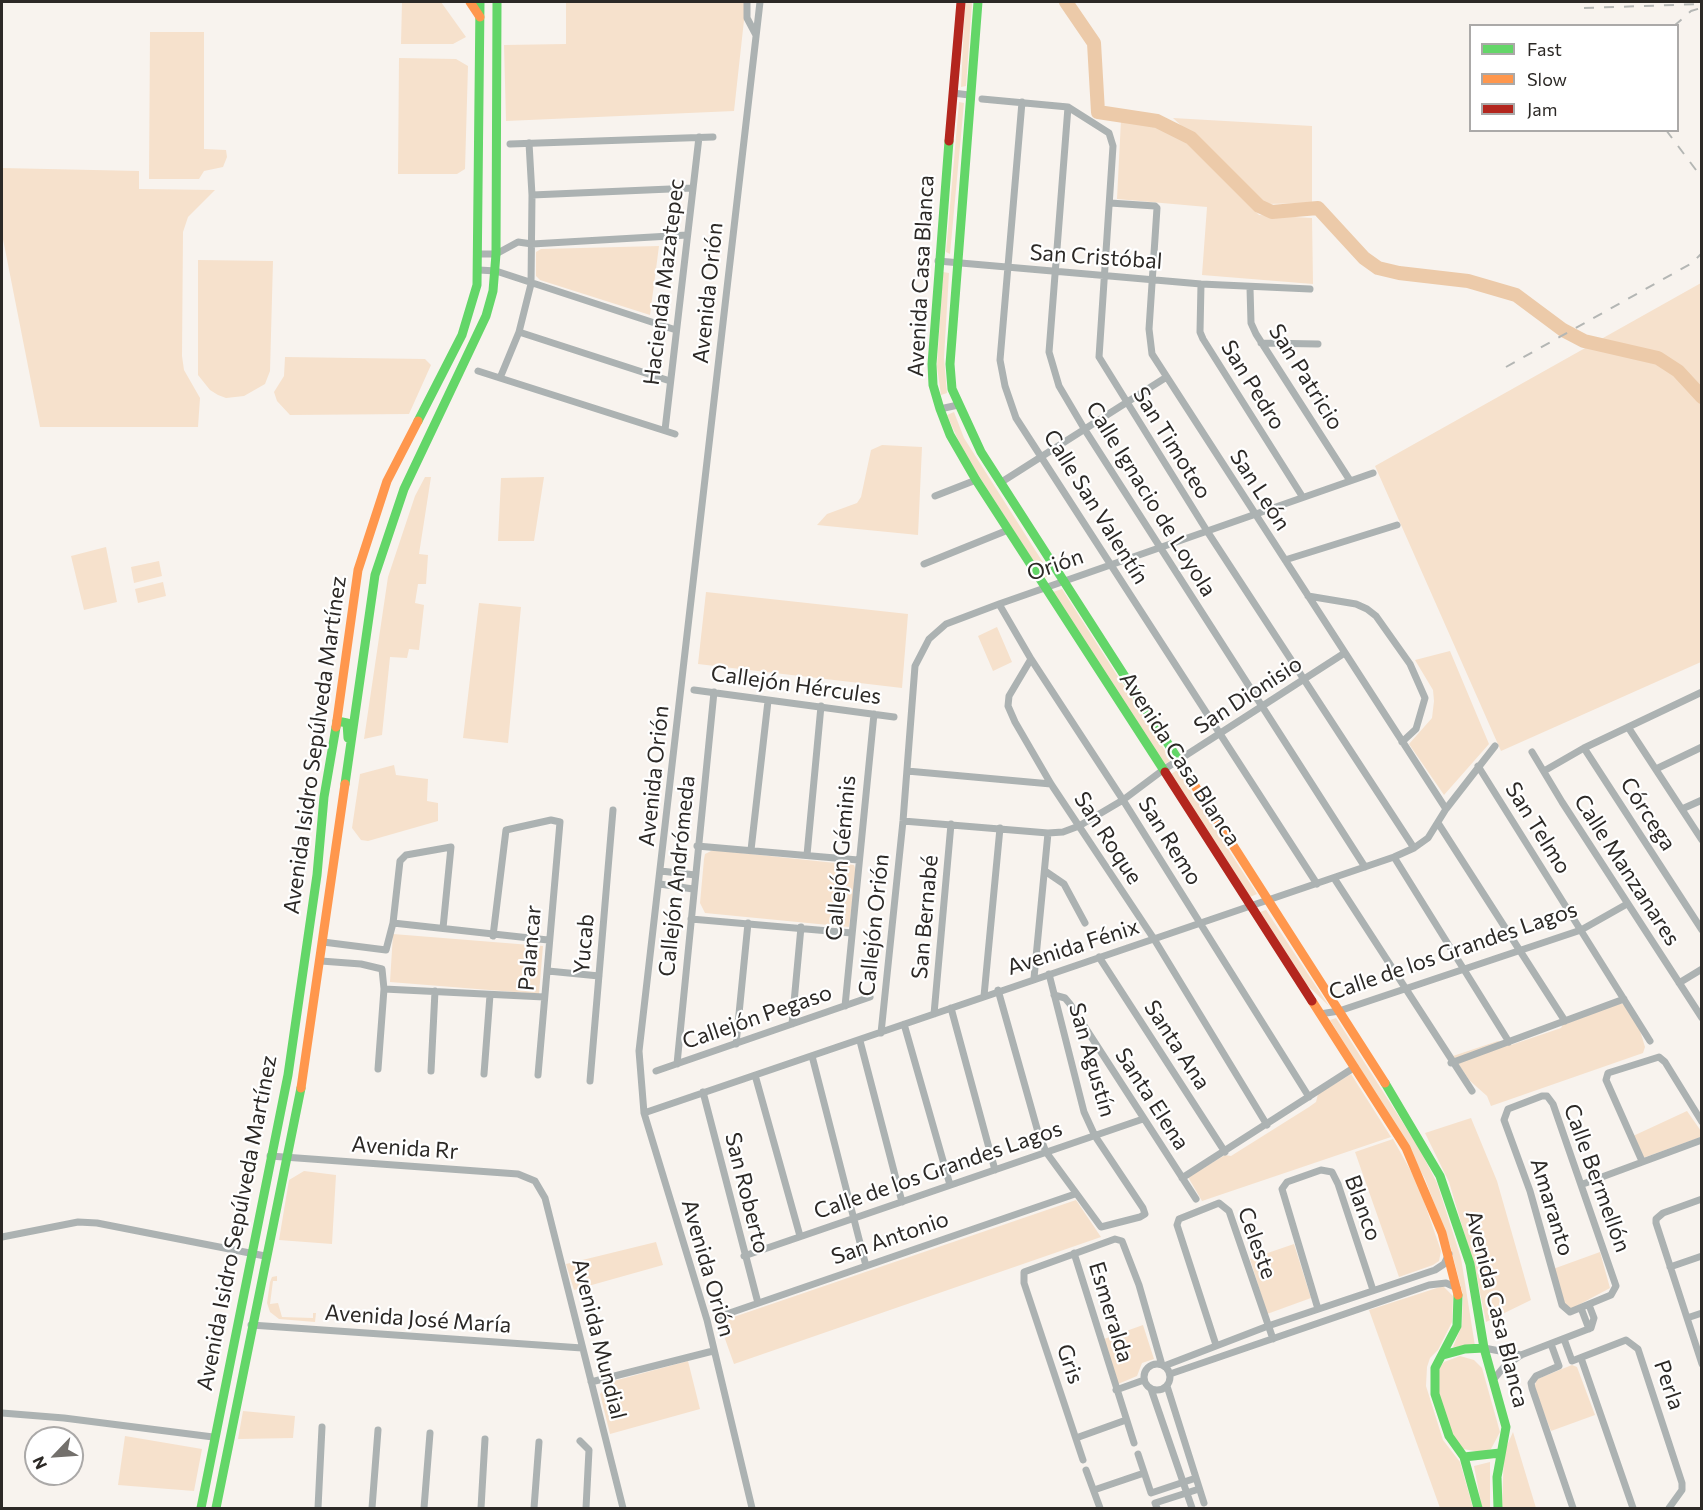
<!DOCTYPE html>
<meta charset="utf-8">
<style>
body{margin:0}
#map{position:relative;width:1703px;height:1510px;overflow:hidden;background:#f8f3ee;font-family:Commissioner,sans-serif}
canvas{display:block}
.frame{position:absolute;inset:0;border:3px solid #2c2926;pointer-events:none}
.legend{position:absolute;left:1469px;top:24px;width:210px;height:108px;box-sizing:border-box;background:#fff;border:2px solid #aba9a8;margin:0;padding:8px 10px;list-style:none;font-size:18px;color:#2c2926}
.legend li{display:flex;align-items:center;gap:12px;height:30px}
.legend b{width:30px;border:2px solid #aba9a8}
.north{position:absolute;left:24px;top:1426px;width:60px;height:60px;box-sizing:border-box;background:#fff;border:2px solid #aba9a8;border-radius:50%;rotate:245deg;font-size:16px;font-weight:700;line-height:24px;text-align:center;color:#2c2926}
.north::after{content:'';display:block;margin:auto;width:21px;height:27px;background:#73706c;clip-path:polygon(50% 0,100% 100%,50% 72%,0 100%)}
</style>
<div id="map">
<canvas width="1703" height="1510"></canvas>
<div class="frame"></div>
<ul class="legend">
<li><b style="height:8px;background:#63d668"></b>Fast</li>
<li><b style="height:8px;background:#ff974d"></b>Slow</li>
<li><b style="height:8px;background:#b3261e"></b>Jam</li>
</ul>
<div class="north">N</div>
</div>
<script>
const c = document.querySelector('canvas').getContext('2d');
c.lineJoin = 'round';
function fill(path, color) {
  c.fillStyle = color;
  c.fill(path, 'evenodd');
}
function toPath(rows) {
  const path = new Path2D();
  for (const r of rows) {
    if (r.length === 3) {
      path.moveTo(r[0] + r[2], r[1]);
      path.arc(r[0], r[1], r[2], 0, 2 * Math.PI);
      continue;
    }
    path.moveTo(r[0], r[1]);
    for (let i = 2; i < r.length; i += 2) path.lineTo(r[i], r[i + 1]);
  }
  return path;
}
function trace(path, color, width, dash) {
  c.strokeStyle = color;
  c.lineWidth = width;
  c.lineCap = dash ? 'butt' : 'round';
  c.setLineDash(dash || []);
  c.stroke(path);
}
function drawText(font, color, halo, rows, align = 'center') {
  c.font = font + ' Commissioner,sans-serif';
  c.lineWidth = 4.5;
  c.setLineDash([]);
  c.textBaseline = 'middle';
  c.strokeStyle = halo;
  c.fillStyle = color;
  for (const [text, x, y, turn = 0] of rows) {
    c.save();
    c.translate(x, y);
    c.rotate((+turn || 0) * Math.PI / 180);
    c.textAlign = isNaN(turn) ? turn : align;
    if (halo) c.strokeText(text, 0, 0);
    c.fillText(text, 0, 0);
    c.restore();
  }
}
fill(toPath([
 [402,2,441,2,466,37,453,44,401,44],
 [566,2,746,2,734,111,506,121,504,45,566,44],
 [965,2,972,2,966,86,961,87],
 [150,32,204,32,204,149,226,150,227,157,223,167,204,171,199,179,149,179],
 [399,58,456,59,468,66,465,169,457,174,398,174],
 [959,102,964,103,950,254,946,252],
 [1173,118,1312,126,1312,203,1265,204],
 [1121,120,1151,124,1193,145,1259,215,1312,218,1313,284,1202,275,1207,207,1117,199],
 [2,168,139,171,139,189,215,190,188,217,183,232,182,356,184,370,200,398,198,427,40,427,2,234],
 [659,246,650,315,540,280,536,276,536,252,541,249],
 [198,260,273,261,270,371,265,384,244,396,226,398,218,395,210,390,198,375],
 [943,272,949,273,944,358,947,393,941,395,937,367],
 [1701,283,1701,662,1501,751,1375,466],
 [285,357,425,359,431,365,409,414,290,415,277,401,274,392,284,376],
 [954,412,964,438,1051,575,1044,578,963,451,947,415],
 [882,445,922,447,918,535,817,525,827,514,857,503,861,497,871,450],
 [425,477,431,477,419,554,428,555,426,584,418,584,415,603,424,605,419,650,409,649,407,658,390,657,382,735,364,739,388,577,415,496],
 [544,477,534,541,498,541,501,478],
 [106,547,117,602,84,610,71,556],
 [159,561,162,576,134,583,131,567],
 [163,582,166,596,138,603,135,589],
 [1062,589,1171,760,1164,765,1053,592],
 [706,592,908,614,902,688,698,664],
 [479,603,521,607,508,743,463,738],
 [997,627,1012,662,993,671,978,636],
 [1450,651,1489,744,1444,795,1409,744,1432,718,1434,701,1433,690,1415,660],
 [394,765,396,775,428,779,427,801,438,803,438,821,368,841,361,840,352,828,360,774],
 [1177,770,1257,894,1250,897,1171,774],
 [713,850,854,865,856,871,849,927,705,913,700,903,704,859,705,854],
 [1266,910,1329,1006,1306,984,1260,912],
 [393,934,543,946,539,994,390,982],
 [1613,1000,1625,1005,1638,1024,1645,1047,1643,1053,1491,1106,1487,1096,1469,1080,1453,1056,1498,1041,1511,1045,1561,1028,1566,1018],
 [1336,1018,1419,1148,1437,1183,1461,1258,1475,1346,1453,1347,1462,1325,1463,1295,1450,1245,1425,1179,1402,1136,1330,1020],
 [1351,1074,1391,1137,1202,1201,1188,1177,1225,1155,1231,1156,1309,1107,1316,1102,1318,1094],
 [1687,1111,1701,1131,1701,1137,1643,1158,1633,1136],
 [1471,1118,1497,1181,1531,1300,1486,1322,1476,1273,1449,1182,1425,1133],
 [1393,1139,1418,1184,1441,1251,1439,1261,1433,1265,1399,1277,1355,1152],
 [304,1171,336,1175,332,1244,279,1240,289,1180],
 [1076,1200,1101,1237,734,1364,719,1322],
 [656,1242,663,1265,574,1290,566,1264],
 [1294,1244,1311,1298,1267,1314,1250,1259],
 [1600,1252,1610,1288,1571,1309,1564,1306,1553,1269],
 [277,1276,277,1281,273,1281,270,1304,278,1303,282,1317,313,1318,313,1313,316,1313,315,1322,279,1319,270,1312,267,1303,270,1282,272,1277],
 [1443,1286,1453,1296,1452,1322,1438,1350,1430,1358,1427,1367,1426,1386,1443,1440,1460,1462,1473,1508,1440,1508,1369,1310],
 [1143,1325,1154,1359,1142,1363,1137,1376,1118,1384,1104,1339],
 [1460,1356,1474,1360,1482,1368,1500,1432,1491,1449,1481,1452,1463,1449,1453,1441,1436,1383,1437,1371,1444,1362],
 [688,1361,700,1409,610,1434,600,1394,610,1382],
 [1572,1365,1577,1367,1595,1415,1551,1431,1534,1388,1537,1379],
 [243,1411,295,1416,293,1438,238,1439],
 [1513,1432,1536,1508,1502,1508,1504,1452],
 [125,1436,202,1449,194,1491,118,1485],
 [1490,1462,1490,1508,1482,1508,1474,1466]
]), '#f6e1cc');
trace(toPath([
 [1066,2,1094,43,1098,112,1157,121,1191,138,1259,206,1272,212,1318,208,1364,258,1378,268,1399,273,1468,281,1516,295,1563,330,1584,341,1658,358,1678,371,1702,397]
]), '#eccaa9', 14);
trace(toPath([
 [747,2,747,18,756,35],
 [953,93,969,95],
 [982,99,1068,107,1109,133,1113,146,1099,357,1207,531,1414,848],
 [1022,102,1000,360,1005,386,1016,418,1317,884],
 [1068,107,1049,352,1059,386,1085,430,1365,867],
 [510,144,713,137],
 [532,195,693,188],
 [1110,203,1155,206,1157,208,1149,329,1152,354,1446,809],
 [479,254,496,254,518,242,532,244,687,235],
 [938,261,1201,284,1310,289],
 [479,270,496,271,676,330],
 [1201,284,1200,332,1203,339,1302,496],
 [1250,288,1251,323,1256,334,1349,479],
 [519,332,670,381],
 [1261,343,1318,344],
 [478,371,675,434],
 [500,378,519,332,531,284,532,195,529,143],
 [940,409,958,405],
 [665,430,699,137],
 [1000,483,1165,378],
 [935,496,976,480],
 [1285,560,1397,525],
 [924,564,1008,530],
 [1308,596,1356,604,1367,609,1376,616,1410,664,1425,698,1416,729,1402,742],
 [999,604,1031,659,1123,800,1309,1097],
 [1031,659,1009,696,1008,706,1015,722,1051,784,1154,939,1267,1125],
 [694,690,894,717],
 [1628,727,1702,840],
 [1584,748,1702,930],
 [1532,752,1562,802,1702,1018],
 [1478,766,1650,1041],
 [1656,769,1702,747],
 [907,771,1051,784],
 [1544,771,1584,748,1702,692],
 [1682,809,1702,800],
 [903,821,1048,833,1063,832,1079,826,1123,800,1163,770,1343,654],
 [1438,823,1565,1021],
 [697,846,858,860],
 [751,850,768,701],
 [807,855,821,706],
 [1394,857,1509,1042],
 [661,871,695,875],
 [1045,871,1064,884,1085,923],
 [1334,878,1472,1091],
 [660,884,693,889],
 [691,919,852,933],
 [393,923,548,940],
 [493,936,506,830,551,820,560,822,538,1075],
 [323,942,386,950,393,923,400,861,406,855,451,847,443,928],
 [1099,957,1225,1152],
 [321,961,361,964,382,969,384,989,378,1069],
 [548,971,599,976],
 [1034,978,1048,833],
 [1679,983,1702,969],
 [384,989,544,997],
 [998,990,1038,1132,1046,1152,1101,1227,1140,1217,1145,1214,1143,1208,1095,1136,1084,1112,1049,974],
 [1054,995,1065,998,1070,1004,1196,1199],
 [984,996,1000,828],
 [845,1006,874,714],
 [951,1008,995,1170],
 [934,1014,951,824],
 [1320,1014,1339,1011,1581,930,1627,904],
 [792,1024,801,927],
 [904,1024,950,1185],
 [881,1033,903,821,915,666,929,639,946,624,999,604,1373,473],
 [860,1041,902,1202],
 [736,1044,748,923],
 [812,1056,866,1266],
 [1451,1063,1624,999],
 [677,1064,714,692],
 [431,1071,435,991],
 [656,1071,870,997],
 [484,1074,490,995],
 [755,1075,800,1236],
 [590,1081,613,810],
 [703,1092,758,1303],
 [1542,1096,1547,1096,1553,1104,1616,1286,1611,1295,1570,1312,1562,1305,1530,1191,1504,1120,1508,1109,1542,1096],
 [644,1113,1394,857,1414,848,1428,838,1446,809,1495,746],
 [270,1156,518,1174,535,1181,545,1198,623,1508],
 [1642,1161,1606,1080,1608,1073,1659,1057,1665,1062,1702,1122],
 [1182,1178,1355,1067],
 [1583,1184,1702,1140],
 [1702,1199,1663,1213,1656,1219,1656,1223,1702,1364],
 [2,1237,78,1222,97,1223,265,1256],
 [1074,1253,1134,1443],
 [744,1256,1143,1119],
 [1670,1267,1702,1256],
 [1581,1308,1589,1329],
 [1318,1309,1282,1189,1287,1182,1321,1170,1332,1172,1338,1184,1373,1290],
 [718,1317,1075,1194],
 [1687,1318,1702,1313],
 [251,1325,582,1348],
 [1564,1339,1572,1361,1626,1340,1638,1349,1682,1483,1682,1490,1669,1508],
 [1551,1344,1559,1366,1536,1376,1531,1383,1532,1388,1573,1508],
 [1216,1345,1177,1225,1179,1219,1219,1203,1229,1211,1273,1339],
 [1484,1348,1521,1355],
 [1581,1358,1633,1508],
 [1157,1377,13],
 [1164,1366,1268,1326,1435,1270,1444,1264,1449,1254],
 [1170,1374,1429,1285,1446,1283,1457,1288],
 [1493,1380,1503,1368,1521,1355,1591,1328,1594,1318,1589,1305],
 [591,1382,713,1351],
 [1167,1386,1204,1503],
 [1151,1389,1192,1508],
 [1116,1390,1144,1380],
 [2,1413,64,1418,213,1437],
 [1076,1438,1126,1420],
 [580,1441,589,1450,586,1508],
 [1138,1454,1151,1493,1196,1478],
 [1083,1460,1024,1283,1024,1272,1115,1239,1122,1241,1139,1285,1162,1365],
 [1086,1470,1100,1508],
 [1094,1490,1144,1473],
 [318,1508,322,1427],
 [372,1508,378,1430],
 [424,1508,430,1433],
 [481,1508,485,1439],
 [534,1508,539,1442],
 [752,1508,707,1320,644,1113,639,1051,760,2],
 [1157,1508,1155,1503,1199,1489]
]), '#acb2b2', 7);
trace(toPath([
 [978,2,950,364,952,389,981,452,1181,764],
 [949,141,932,364,933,385,940,409,950,435,976,480,1165,772],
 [418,421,462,335,477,285,480,2],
 [337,721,347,723,348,738],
 [345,784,375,575,404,489,486,316,493,291,496,254,497,2],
 [1385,1083,1440,1176,1470,1264,1484,1348,1506,1427,1497,1477,1498,1508],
 [1458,1295,1457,1326,1435,1368,1435,1394,1449,1436,1464,1457,1478,1508],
 [1443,1355,1465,1349,1484,1348],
 [1464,1457,1500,1453],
 [201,1508,288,1075,317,875,324,797,336,727],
 [216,1508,301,1088]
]), '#63d668', 9);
trace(toPath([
 [470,2,480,17],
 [336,727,358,570,387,481,418,421],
 [1181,764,1385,1083],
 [1312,1001,1406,1148,1442,1233,1458,1295],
 [301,1088,345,784]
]), '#ff974d', 9);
trace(toPath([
 [949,141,961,2],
 [1165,772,1312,1001]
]), '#b3261e', 9);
trace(toPath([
 [1584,8,1702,4],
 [1674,26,1691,11,1701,8],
 [1666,130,1702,178],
 [1506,367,1692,263,1702,253]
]), '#b4b6b4', 2, [10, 10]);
drawText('22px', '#2c2926', '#fff', [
 ["San Cristóbal",1096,257,4],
 ["Avenida Casa Blanca",921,276,-87],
 ["Hacienda Mazatepec",664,282,-83],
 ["Avenida Orión",708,293,-84],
 ["San Patricio",1306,377,58],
 ["San Pedro",1253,385,58],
 ["San Timoteo",1172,443,58],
 ["San León",1260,490,57],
 ["Calle Ignacio de Loyola",1151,499,58],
 ["Calle San Valentín",1096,507,58],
 ["Orión",1055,565,-19],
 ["Callejón Hércules",796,685,8],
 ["San Dionisio",1248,695,-33],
 ["Avenida Isidro Sepúlveda Martínez",315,745,-82],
 ["Avenida Casa Blanca",1180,759,57],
 ["Avenida Orión",654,776,-84],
 ["Córcega",1648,814,57],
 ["San Telmo",1538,828,58],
 ["San Roque",1108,838,57],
 ["San Remo",1170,841,58],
 ["Callejón Géminis",841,858,-85],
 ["Calle Manzanares",1627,870,57],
 ["Callejón Andrómeda",677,876,-84],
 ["San Bernabé",925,917,-85],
 ["Callejón Orión",874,925,-84],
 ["Yucab",584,944,-85],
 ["Avenida Fénix",1073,947,-18],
 ["Palancar",530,948,-85],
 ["Calle de los Grandes Lagos",1453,951,-19],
 ["Callejón Pegaso",757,1017,-19],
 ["Santa Ana",1177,1045,57],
 ["San Agustín",1092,1060,74],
 ["Santa Elena",1152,1099,57],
 ["Avenida Rr",405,1148,4],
 ["Calle de los Grandes Lagos",938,1170,-19],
 ["Calle Bermellón",1597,1178,70],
 ["San Roberto",747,1193,76],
 ["Amaranto",1552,1207,73],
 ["Blanco",1363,1208,70],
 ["Avenida Isidro Sepúlveda Martínez",237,1223,-79],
 ["San Antonio",890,1238,-19],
 ["Celeste",1257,1243,70],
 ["Avenida Orión",708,1268,74],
 ["Avenida Casa Blanca",1497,1309,76],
 ["Esmeralda",1111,1312,73],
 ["Avenida José María",418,1319,4],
 ["Avenida Mundial",599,1339,76],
 ["Gris",1070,1364,71],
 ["Perla",1669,1385,71]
]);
</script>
